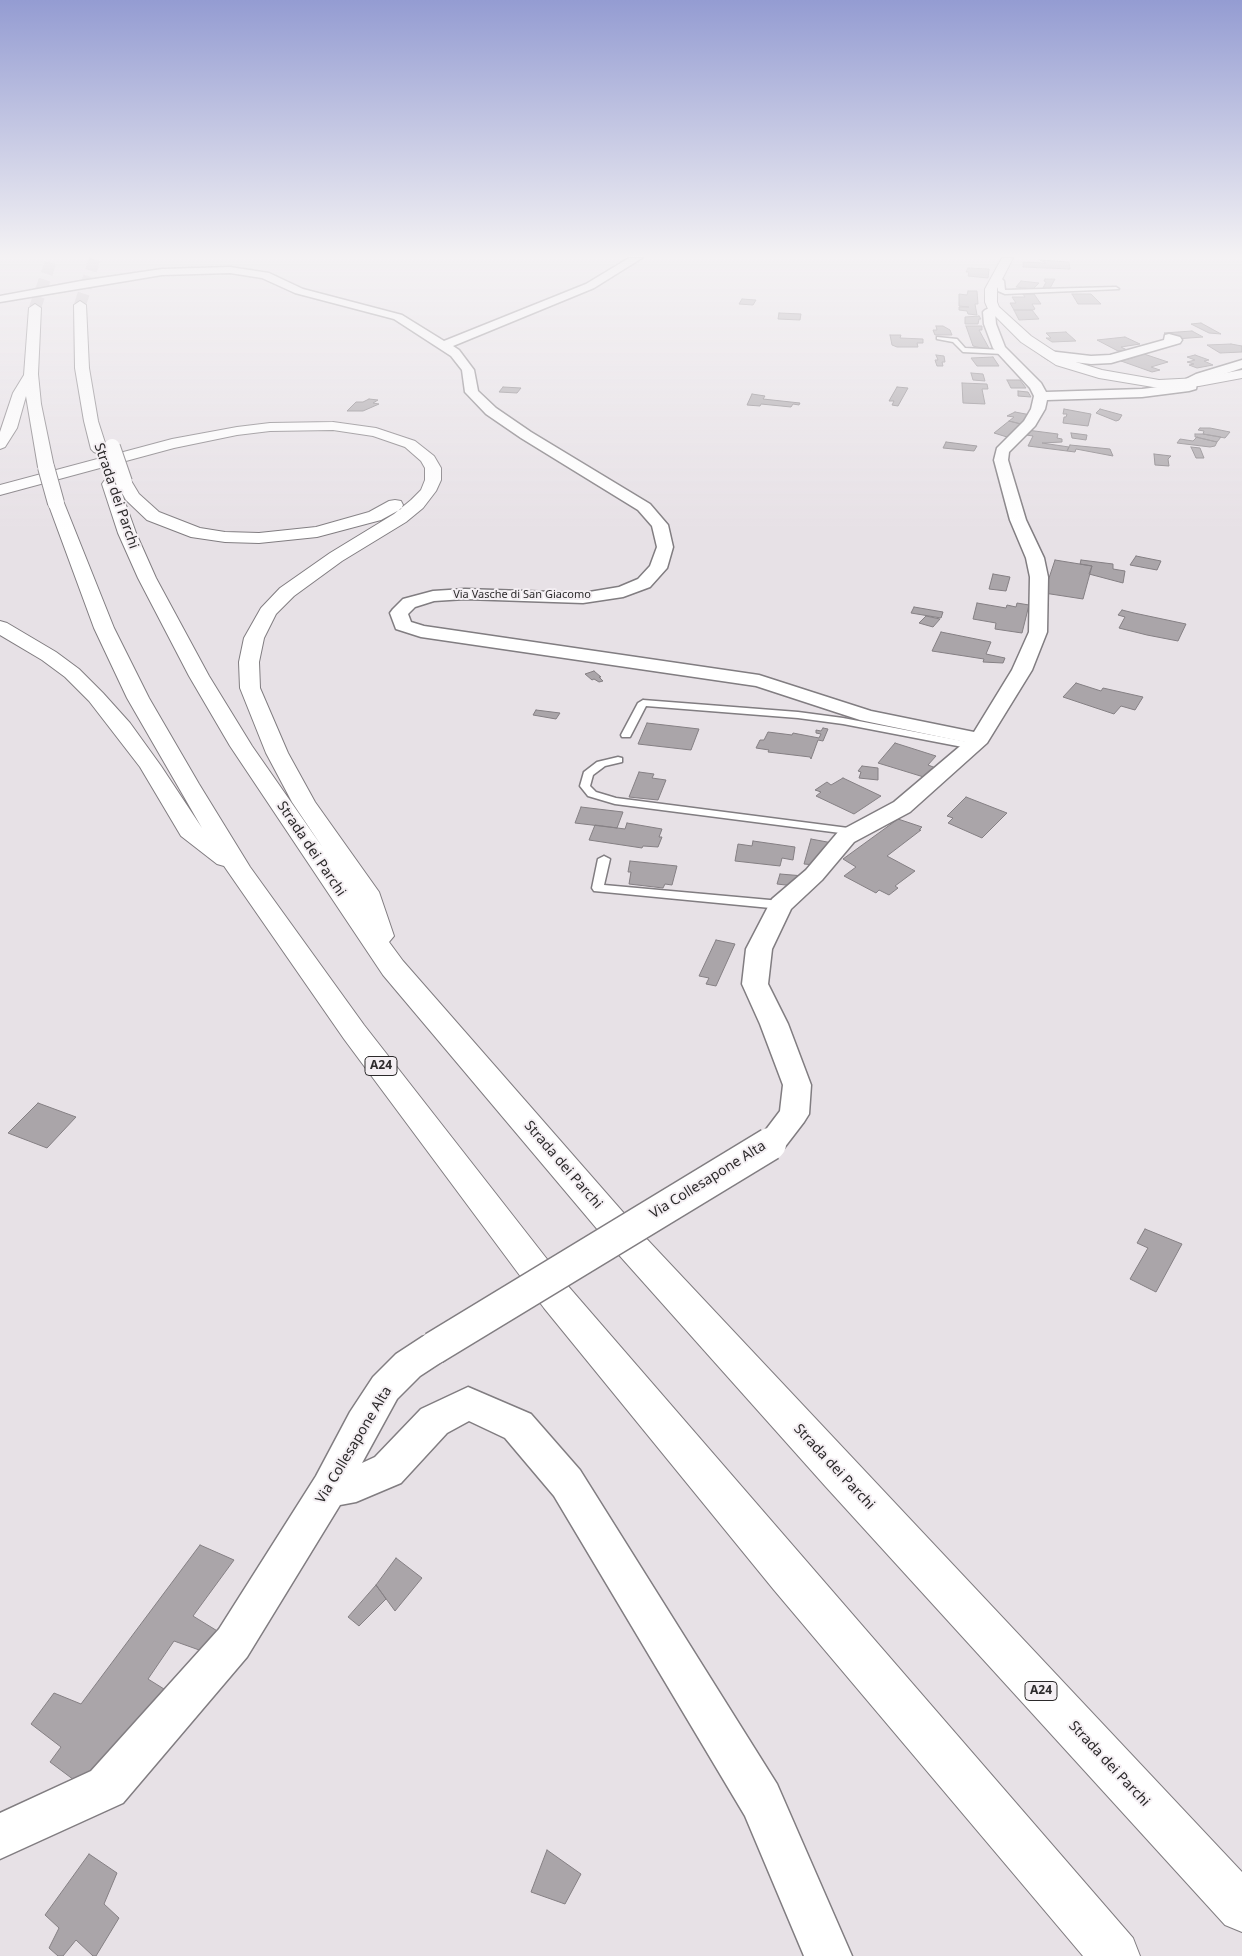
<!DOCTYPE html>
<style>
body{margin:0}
canvas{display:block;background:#e7e1e6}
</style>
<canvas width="1242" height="1956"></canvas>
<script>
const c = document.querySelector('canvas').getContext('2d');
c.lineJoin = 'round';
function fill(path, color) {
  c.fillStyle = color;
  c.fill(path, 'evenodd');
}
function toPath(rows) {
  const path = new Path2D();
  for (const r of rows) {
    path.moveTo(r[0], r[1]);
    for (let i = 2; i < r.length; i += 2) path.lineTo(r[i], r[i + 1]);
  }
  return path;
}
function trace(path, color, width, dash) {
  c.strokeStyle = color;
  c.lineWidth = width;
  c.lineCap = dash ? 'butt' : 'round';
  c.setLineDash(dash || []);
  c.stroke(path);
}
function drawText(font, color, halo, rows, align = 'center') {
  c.font = font + ' "Noto Sans",sans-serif';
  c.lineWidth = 4;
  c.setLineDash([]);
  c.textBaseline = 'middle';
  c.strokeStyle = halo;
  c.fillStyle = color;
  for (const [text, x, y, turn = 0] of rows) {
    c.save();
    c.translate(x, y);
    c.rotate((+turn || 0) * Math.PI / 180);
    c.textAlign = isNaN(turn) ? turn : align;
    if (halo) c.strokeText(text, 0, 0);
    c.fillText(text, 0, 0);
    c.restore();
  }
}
const building = toPath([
 [1040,260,1069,262,1070,269,1023,267,1023,262,1046,263,1040,260],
 [968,268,989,269,988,278,968,276,969,272,966,272,968,268],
 [1045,279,1055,279,1049,290,1042,290,1046,282,1044,281,1045,279],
 [1021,281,1039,283,1033,289,1016,287,1021,281],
 [968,291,977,291,978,304,975,304,977,315,968,314,967,311,959,310,959,307,969,307,959,306,959,294,967,295,968,291],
 [1023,294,1034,294,1041,304,1032,304,1035,309,1033,310,1014,310,1010,303,1016,303,1012,297,1025,297,1023,294],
 [1072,294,1091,294,1101,304,1078,304,1072,294],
 [742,299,756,300,753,305,739,304,742,299],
 [1014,310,1032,310,1039,319,1019,320,1014,310],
 [779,313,801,314,800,320,778,319,779,313],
 [979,316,981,319,979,319,978,324,965,324,965,317,979,316],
 [1201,323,1221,334,1209,333,1191,324,1201,323],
 [936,326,943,326,950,330,952,335,935,335,933,330,937,330,936,326],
 [966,326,982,326,982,330,979,330,990,350,973,346,966,326],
 [1192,331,1203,337,1175,339,1164,333,1192,331],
 [1066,332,1076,341,1052,342,1046,338,1051,338,1046,333,1066,332],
 [890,335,901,335,900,338,923,339,923,343,917,343,918,347,897,347,892,345,890,335],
 [1125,337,1140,344,1121,347,1127,350,1118,351,1097,340,1125,337],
 [1231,344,1242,346,1242,352,1220,353,1207,345,1231,344],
 [1141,353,1168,362,1151,367,1160,370,1152,372,1121,361,1135,357,1131,356,1141,353],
 [936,355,944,356,945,362,942,362,943,366,937,366,935,360,938,360,936,355],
 [1195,355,1209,360,1204,361,1213,365,1197,368,1189,365,1194,364,1187,362,1195,360,1187,357,1195,355],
 [993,357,999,366,977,366,971,358,993,357],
 [971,373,983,374,985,381,973,380,971,373],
 [1007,380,1020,380,1026,388,1011,388,1007,380],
 [962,383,987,384,988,389,982,389,985,404,963,403,962,383],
 [503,387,521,388,517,393,499,392,503,387],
 [897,387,908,388,898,406,892,405,894,401,889,401,897,387],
 [1018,391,1028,392,1031,397,1018,396,1018,391],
 [752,394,765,396,763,399,800,403,799,405,793,404,791,407,761,404,760,406,747,405,752,394],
 [369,399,378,400,373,403,379,404,363,411,347,411,356,402,363,402,369,399],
 [1064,409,1091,414,1088,426,1063,423,1064,417,1066,417,1067,414,1063,414,1064,409],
 [1100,409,1122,415,1119,420,1116,421,1096,413,1100,409],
 [1015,412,1031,415,1021,424,1009,421,1014,417,1007,416,1015,412],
 [1009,421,1021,424,1007,437,994,433,1009,421],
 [1200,428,1210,428,1230,432,1225,438,1203,434,1204,431,1198,430,1200,428],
 [1027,430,1058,434,1057,438,1062,439,1062,442,1042,443,1069,447,1067,451,1028,446,1033,436,1026,435,1027,430],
 [1071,433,1087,435,1086,440,1072,438,1071,433],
 [1195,434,1203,434,1221,437,1217,442,1195,437,1195,434],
 [1197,437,1200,438,1217,442,1215,446,1210,447,1177,443,1180,439,1193,441,1197,437],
 [946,442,977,446,974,451,943,448,946,442],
 [1070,445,1110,449,1113,456,1076,449,1075,452,1067,451,1070,445],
 [1191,447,1200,448,1204,458,1196,458,1191,447],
 [1154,454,1171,456,1168,459,1169,466,1155,465,1154,454],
 [1136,556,1161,561,1157,570,1130,565,1136,556],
 [1055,560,1092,566,1083,599,1044,593,1055,560],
 [1081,560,1113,564,1113,569,1125,571,1123,583,1089,574,1092,566,1080,564,1081,560],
 [993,574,1010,577,1006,591,989,589,993,574],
 [977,603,1006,608,1007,605,1016,607,1017,603,1029,605,1022,633,995,629,996,623,973,619,977,603],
 [914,607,943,612,941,618,911,613,914,607],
 [1122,610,1134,613,1186,624,1178,641,1147,635,1119,628,1125,617,1118,615,1122,610],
 [926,616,940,619,933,627,919,623,926,616],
 [941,632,991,642,986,654,1005,658,1003,663,983,662,984,659,932,651,941,632],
 [594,671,601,677,599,677,603,681,599,682,594,679,592,680,585,674,594,671],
 [1076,683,1101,691,1103,688,1143,697,1135,710,1121,706,1114,714,1063,697,1076,683],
 [536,710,560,713,556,719,533,715,536,710],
 [647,723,699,729,691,750,638,744,647,723],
 [823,728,828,729,823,741,818,740,811,759,810,757,768,752,769,750,756,748,760,740,764,740,768,732,792,735,793,733,819,738,821,734,816,733,816,730,821,731,823,728],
 [895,743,936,756,928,765,936,768,927,778,878,763,895,743],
 [862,766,878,768,878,780,859,778,861,772,858,771,862,766],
 [639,772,654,774,652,778,666,780,658,800,629,797,639,772],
 [843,778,881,796,854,814,816,796,821,792,815,790,827,782,831,785,843,778],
 [966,797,1007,813,982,838,948,823,953,818,947,816,966,797],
 [581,807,623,812,617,828,575,823,581,807],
 [898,819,922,827,919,830,921,830,887,856,915,871,895,886,898,888,889,895,879,890,876,893,844,876,856,867,843,859,898,819],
 [627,823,662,829,659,837,662,837,658,847,643,846,642,848,589,840,595,825,625,829,627,823],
 [811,839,838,844,816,865,804,864,811,839],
 [753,841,795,847,793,860,782,858,780,866,735,861,738,844,752,846,753,841],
 [630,861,677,866,672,885,665,884,663,888,629,884,631,872,628,872,630,861],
 [780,874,804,876,794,886,777,884,780,874],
 [716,940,735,944,716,986,706,984,709,978,699,976,716,940],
 [38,1103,76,1117,47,1148,8,1133,38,1103],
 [1145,1229,1182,1244,1156,1292,1130,1279,1148,1248,1137,1243,1145,1229],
 [200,1545,234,1560,193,1616,219,1632,202,1651,174,1641,148,1679,172,1694,86,1789,50,1762,61,1747,31,1724,54,1693,81,1704,200,1545],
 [396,1558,422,1578,395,1611,376,1585,396,1558],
 [376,1585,386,1599,359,1626,348,1617,376,1585],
 [547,1850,581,1874,565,1904,531,1892,547,1850],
 [89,1854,117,1873,104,1904,119,1918,96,1956,93,1956,76,1940,63,1956,58,1956,49,1948,59,1928,45,1915,89,1854]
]);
fill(building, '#aaa5a9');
trace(building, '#858084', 1);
trace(toPath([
 [80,305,95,258],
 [35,308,52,258]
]), '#c2bcc1', 12, [12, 6]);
const lane = toPath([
 [997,274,1004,281,1005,290,1116,287,1119,289,1005,294,998,291,998,281,994,276,997,274],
 [937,337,957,339,965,348,1003,350,1006,352,1003,354,963,352,953,342,937,339,937,337],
 [643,700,798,712,843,718,973,743,978,746,973,749,843,724,798,718,646,706,630,737,622,737,621,735,638,703,643,700],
 [618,757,622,758,622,762,605,766,593,775,590,786,596,792,616,798,856,829,861,832,856,835,615,804,588,796,580,786,584,772,597,762,618,757],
 [604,856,610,859,604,885,781,901,787,905,781,909,594,891,592,888,598,859,604,856]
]);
const street = toPath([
 [629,258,642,258,594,288,453,346,459,350,474,370,478,391,496,408,531,432,650,504,668,525,673,547,667,568,650,587,623,597,583,603,465,599,434,601,415,607,408,614,411,622,424,626,759,675,871,711,974,732,1012,670,1029,632,1030,577,1026,558,1010,520,994,460,997,448,1024,421,1031,409,1034,396,1030,388,993,348,984,324,983,312,985,310,994,306,998,307,1000,309,995,313,996,324,1005,347,1041,383,1046,392,1142,389,1183,384,1184,380,1196,374,1242,360,1242,368,1206,380,1197,384,1196,389,1189,391,1142,397,1047,400,1045,409,1035,426,1009,452,1008,460,1026,520,1044,558,1048,577,1047,632,1032,670,987,743,910,812,854,842,822,880,791,909,772,949,768,984,788,1024,811,1085,809,1114,804,1122,781,1152,770,1156,759,1152,755,1144,780,1111,783,1085,760,1024,742,984,746,949,772,899,806,870,838,832,894,802,965,742,860,720,756,686,421,637,396,629,390,613,393,609,403,599,433,591,465,589,583,593,619,587,638,579,650,566,657,547,652,526,638,510,521,438,486,414,465,392,462,370,451,356,394,319,295,293,262,278,230,273,162,275,0,302,0,296,81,281,162,269,230,267,269,273,303,289,402,315,444,341,586,284,629,258],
 [1169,334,1180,337,1182,340,1180,343,1111,363,1091,364,1048,359,1042,355,1048,351,1091,356,1110,355,1164,340,1165,335,1169,334],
 [434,1333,446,1337,451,1348,446,1359,420,1376,397,1399,362,1463,375,1457,421,1409,468,1387,531,1414,580,1470,777,1784,852,1956,804,1956,745,1816,554,1496,505,1438,469,1421,447,1433,401,1483,356,1502,340,1505,247,1657,123,1803,0,1859,0,1813,91,1771,219,1629,316,1476,350,1412,373,1377,396,1354,422,1337,434,1333]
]);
const secondary = toPath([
 [1002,258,1013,258,997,289,997,302,999,307,1031,336,1066,359,1102,370,1159,380,1199,378,1242,370,1242,378,1199,386,1159,388,1099,378,1056,365,1021,342,988,309,985,302,985,289,1002,258]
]);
const highway = toPath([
 [80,301,86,305,89,368,98,421,107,449,104,452,99,454,94,452,91,449,84,421,75,368,74,305,80,301],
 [35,304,41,308,38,374,41,404,54,467,52,470,46,472,40,470,38,467,26,396,17,428,5,447,0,449,0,432,13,393,24,375,29,308,35,304],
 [333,422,376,428,415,441,434,456,441,468,441,480,436,491,423,508,406,522,342,561,294,596,276,614,264,638,259,662,260,688,288,753,315,802,379,892,394,936,389,942,403,961,643,1235,1242,1872,1242,1932,1225,1925,826,1487,619,1255,383,975,230,746,189,676,138,578,118,533,102,484,104,481,110,479,116,481,118,479,124,477,130,479,139,494,159,512,200,528,225,532,259,533,316,527,369,512,389,501,395,500,401,501,403,505,401,509,381,520,317,537,259,543,225,542,191,537,147,520,126,500,121,491,136,533,156,578,209,676,252,746,323,848,292,802,266,753,240,688,239,662,244,638,261,608,280,588,330,553,394,514,411,500,421,490,425,480,425,468,421,461,405,447,373,436,333,430,270,431,237,435,174,448,0,495,0,485,172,439,237,427,270,423,333,422],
 [56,498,62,499,64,503,114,628,149,698,199,784,250,867,364,1025,568,1286,1133,1938,1140,1956,1083,1956,774,1590,544,1308,344,1039,224,866,217,864,181,836,140,767,89,701,65,677,42,660,0,635,0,621,7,623,56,652,79,669,103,693,130,723,161,766,202,828,127,698,94,628,48,503,50,499,56,498]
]);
trace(lane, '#817d81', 3);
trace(street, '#817d81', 3);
trace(secondary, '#817d81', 2);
trace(highway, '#817d81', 2);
fill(lane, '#fff');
fill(street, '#fff');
fill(secondary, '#fff');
fill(highway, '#fff');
const streetBridge = toPath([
 [434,1348,770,1144]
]);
const highwayBridge = toPath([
 [112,447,124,482],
 [46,467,56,503]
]);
trace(streetBridge, '#817d81', 35, []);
trace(highwayBridge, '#817d81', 18, []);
trace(streetBridge, '#fff', 32);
trace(highwayBridge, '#fff', 16);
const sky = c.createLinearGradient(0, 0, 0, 532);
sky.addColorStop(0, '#949cd2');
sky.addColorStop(0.48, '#f4f2f4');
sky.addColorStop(1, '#f4f2f400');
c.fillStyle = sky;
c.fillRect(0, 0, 1242, 532);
drawText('11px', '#2c2a2b', '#f4eff3', [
 ["Via Vasche di San Giacomo",522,595]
]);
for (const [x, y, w] of [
 [381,1066,32],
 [1041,1691,32]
]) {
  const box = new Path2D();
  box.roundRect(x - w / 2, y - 9.5, w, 19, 4);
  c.fillStyle = '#f4eff3';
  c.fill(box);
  trace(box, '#2c2a2b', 1);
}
drawText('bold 12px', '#2c2a2b', null, [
 ["A24",381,1066],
 ["A24",1041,1691]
]);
drawText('14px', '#2c2a2b', '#f4eff3', [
 ["Strada dei Parchi",116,496,71],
 ["Strada dei Parchi",311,849,56],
 ["Strada dei Parchi",563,1165,49],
 ["Via Collesapone Alta",708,1180,-32],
 ["Via Collesapone Alta",354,1445,-59],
 ["Strada dei Parchi",834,1467,47],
 ["Strada dei Parchi",1109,1764,47]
]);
</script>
